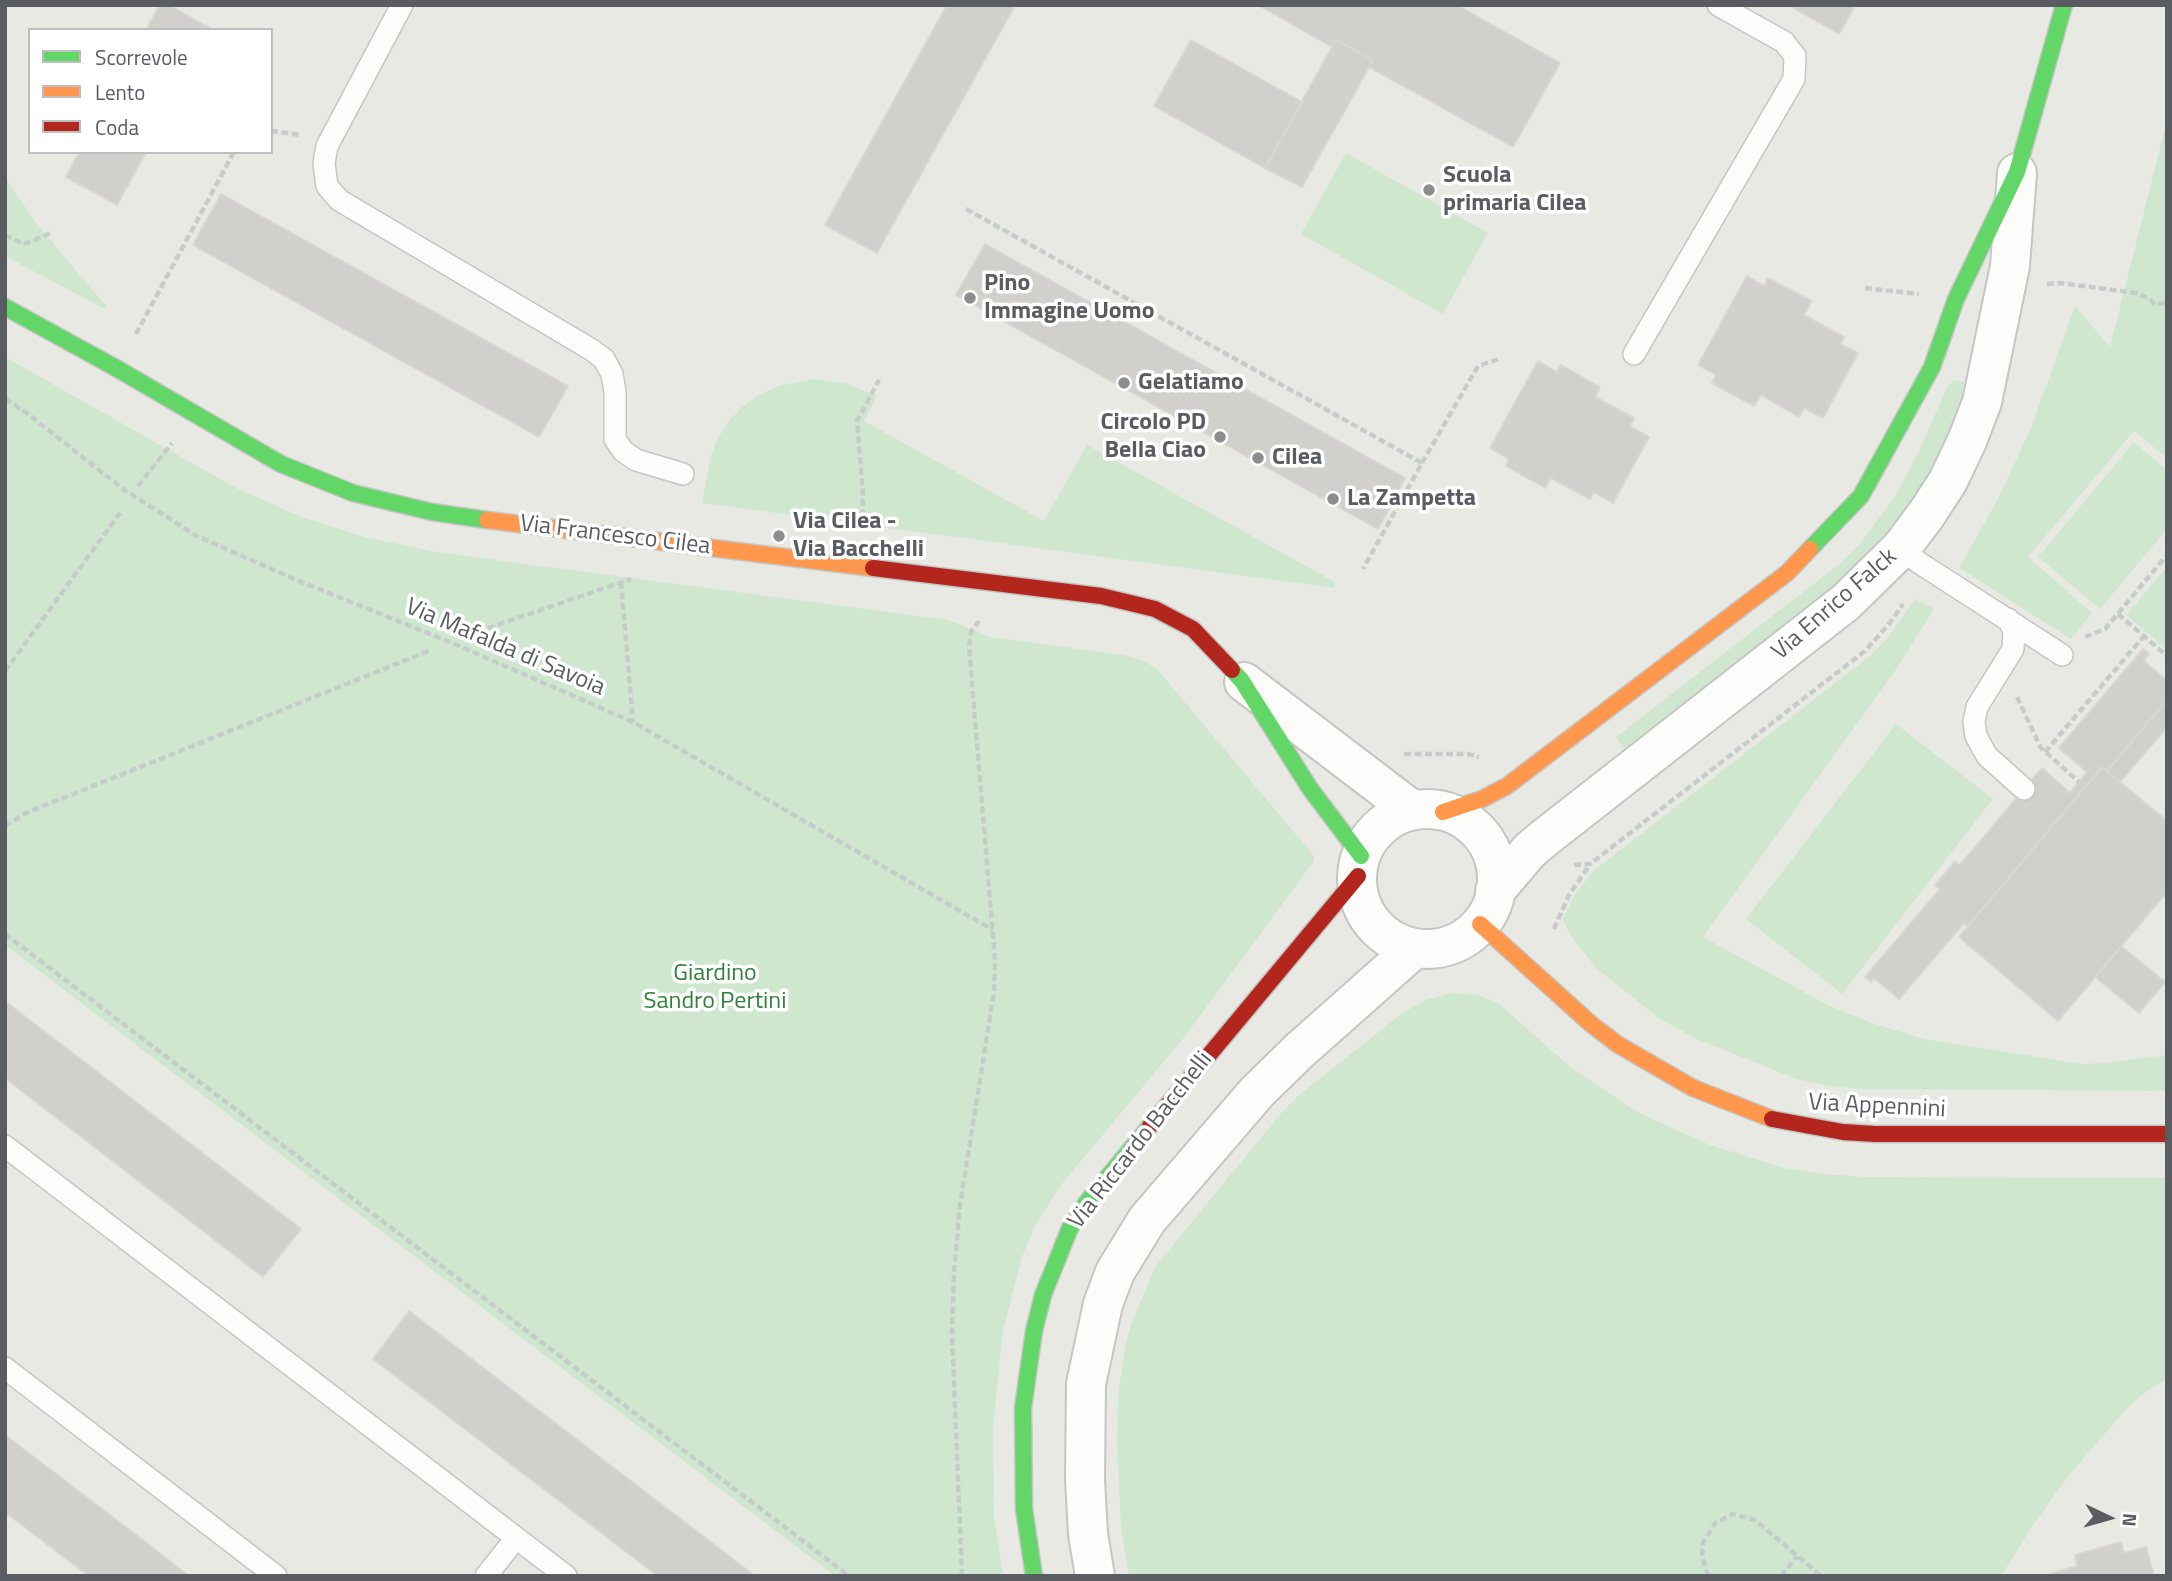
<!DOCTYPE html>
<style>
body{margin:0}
#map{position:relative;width:2172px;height:1581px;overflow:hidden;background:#e9e9e3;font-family:"Titillium Web",sans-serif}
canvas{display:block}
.frame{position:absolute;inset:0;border:7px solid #595c61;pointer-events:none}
.legend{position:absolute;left:28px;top:28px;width:245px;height:126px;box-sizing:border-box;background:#fff;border:2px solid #bdbec0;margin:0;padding:9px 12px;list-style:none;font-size:21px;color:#595c61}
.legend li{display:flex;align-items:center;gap:14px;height:35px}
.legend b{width:35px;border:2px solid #bdbec0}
.north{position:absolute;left:2074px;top:1483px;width:70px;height:70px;-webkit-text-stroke:5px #fff;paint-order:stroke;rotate:95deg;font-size:19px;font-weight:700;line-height:28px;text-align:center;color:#595c61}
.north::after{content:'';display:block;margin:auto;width:24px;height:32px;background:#595c61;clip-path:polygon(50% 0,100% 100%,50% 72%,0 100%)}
</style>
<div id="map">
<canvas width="2172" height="1581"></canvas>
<div class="frame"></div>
<ul class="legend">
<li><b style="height:9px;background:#63d668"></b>Scorrevole</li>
<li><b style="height:9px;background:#ff974d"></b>Lento</li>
<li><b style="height:9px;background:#b3261e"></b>Coda</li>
</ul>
<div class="north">N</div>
</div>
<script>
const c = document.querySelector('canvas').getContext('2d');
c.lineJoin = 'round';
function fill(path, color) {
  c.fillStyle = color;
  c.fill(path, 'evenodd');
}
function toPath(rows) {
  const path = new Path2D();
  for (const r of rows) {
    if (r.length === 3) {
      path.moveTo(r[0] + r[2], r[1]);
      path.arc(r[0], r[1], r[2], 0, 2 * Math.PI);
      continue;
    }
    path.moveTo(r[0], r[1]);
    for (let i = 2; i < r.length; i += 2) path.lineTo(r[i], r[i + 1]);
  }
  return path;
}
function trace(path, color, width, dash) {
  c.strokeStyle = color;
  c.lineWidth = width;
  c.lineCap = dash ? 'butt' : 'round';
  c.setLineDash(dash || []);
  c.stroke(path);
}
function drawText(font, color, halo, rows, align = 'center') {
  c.font = font + ' "Titillium Web",sans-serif';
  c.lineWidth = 7;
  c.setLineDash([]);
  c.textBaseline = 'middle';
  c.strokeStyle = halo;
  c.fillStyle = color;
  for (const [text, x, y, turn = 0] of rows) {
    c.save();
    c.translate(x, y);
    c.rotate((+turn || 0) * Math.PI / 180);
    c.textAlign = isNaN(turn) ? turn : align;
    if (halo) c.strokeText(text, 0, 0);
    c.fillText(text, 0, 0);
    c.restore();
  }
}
fill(toPath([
 [2167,120,2167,458,2134,431,2028,557,2092,613,2071,639,1959,568,1998,499,2031,428,2075,306,2110,347],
 [1346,153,1488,233,1443,314,1301,234],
 [5,177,36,223,106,306,105,309,5,256],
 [5,357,236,488,302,517,365,537,436,552,948,620,990,637,1124,655,1144,661,1157,669,1314,856,1314,861,1186,1035,1061,1185,1035,1226,1022,1257,1003,1331,993,1427,994,1516,1003,1576,835,1576,5,945],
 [814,379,848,384,877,396,864,421,1044,521,1087,445,1335,582,1335,588,702,503,710,459,717,440,728,422,742,407,760,394,779,386],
 [1954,380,1963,382,1964,388,1956,414,1937,459,1913,500,1878,543,1833,587,1625,749,1616,737,1838,565,1859,545,1896,495,1920,449,1947,387],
 [2134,442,2167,470,2167,529,2100,609,2038,557],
 [2167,567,2167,650,2126,615],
 [1915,599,1934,609,1897,668,1703,937,1826,1004,1872,1023,1924,1039,2082,1064,2105,1063,2167,1055,2167,1091,1861,1089,1829,1086,1797,1079,1697,1039,1660,1019,1596,968,1570,935,1563,919,1574,896,1592,872,1870,656,1885,641],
 [1896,724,1993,799,1842,994,1746,919],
 [1452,993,1477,995,1497,1002,1569,1066,1637,1112,1710,1145,1785,1168,1823,1174,1867,1177,2167,1178,2167,1380,2151,1388,2131,1404,2100,1439,2066,1479,2033,1525,2001,1576,1129,1576,1121,1527,1117,1445,1118,1396,1125,1348,1130,1327,1155,1267,1282,1112,1300,1094,1404,1012,1426,1000]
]), '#d0e7cf');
const building = toPath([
 [160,5,169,5,213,30,146,30,160,5],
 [947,5,1015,5,877,253,825,225,947,5],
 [1258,5,1457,5,1560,63,1513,147,1369,67,1373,60,1336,40,1332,47,1258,5],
 [1788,5,1855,5,1839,34,1788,5],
 [1191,40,1302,102,1265,168,1154,106,1191,40],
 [1336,40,1373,60,1302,187,1265,168,1336,40],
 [79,152,146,152,117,205,66,177,79,152],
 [221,194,568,386,539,437,193,245,221,194],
 [985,244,1405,478,1378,529,956,295,985,244],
 [1747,276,1764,286,1768,278,1812,301,1804,315,1844,337,1840,344,1858,353,1823,418,1804,408,1799,417,1761,395,1754,406,1712,383,1716,375,1698,365,1747,276],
 [1538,361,1557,372,1561,365,1600,387,1595,397,1634,418,1630,426,1649,437,1613,503,1594,492,1590,499,1551,478,1545,488,1506,466,1509,459,1490,448,1538,361],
 [2143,649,2149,654,2144,661,2167,681,2167,700,2107,771,2102,767,1968,926,1964,923,1899,999,1874,978,1871,982,1865,977,1940,889,1935,885,1955,861,1960,865,2042,768,2070,793,2079,782,2087,772,2059,748,2143,649],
 [2167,700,2167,727,2120,782,2107,771,2167,700],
 [2102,767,2167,821,2167,892,2058,1021,1959,937,2102,767],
 [2121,946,2165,982,2139,1013,2095,977,2121,946],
 [5,1001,301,1229,263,1277,5,1078,5,1001],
 [409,1311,755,1576,658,1576,419,1394,373,1359,409,1311],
 [5,1435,148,1544,189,1576,89,1576,5,1512,5,1435],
 [2121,1542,2124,1553,2146,1547,2154,1576,2044,1576,2077,1566,2075,1555,2121,1542]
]);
fill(building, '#d1d0cd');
trace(building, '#d8d7d2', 2);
const lane = toPath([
 [402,5,327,146,324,163,327,186,339,200,592,350,604,359,612,374,615,392,615,439,623,451,636,460,683,474],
 [1634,354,1794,79,1795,56,1784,42,1718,5],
 [1901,548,1918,562,2062,655],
 [2008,619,2014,631,2013,649,1977,707,1974,722,1976,736,1987,756,2024,789],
 [5,1146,566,1576],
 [5,1368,276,1576],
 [486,1576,516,1538]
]);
const street = toPath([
 [1244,682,1412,810],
 [1427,879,70],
 [1495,891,1530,850,1547,836,1846,602,1901,548,1926,515,1948,481,1967,441,1982,402,2010,266,2017,173],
 [1095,1576,1088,1534,1085,1480,1086,1384,1103,1304,1115,1272,1147,1220,1257,1092,1299,1051,1415,948]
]);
const fast = toPath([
 [5,307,116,368,281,464,353,493,432,512,487,520],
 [1810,549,1861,496,1932,367,1956,299,2017,172,2064,5],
 [1232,670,1242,681,1311,790,1361,856],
 [1034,1576,1024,1509,1023,1408,1034,1331,1043,1295,1070,1228,1087,1202,1150,1126]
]);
const slow = toPath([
 [487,520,873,568],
 [1443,812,1482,799,1507,786,1787,573,1810,549],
 [1480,924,1591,1024,1617,1044,1693,1088,1772,1119]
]);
const jam = toPath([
 [873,568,1101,596,1155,609,1193,629,1232,670],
 [1772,1119,1843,1132,1875,1134,2167,1134],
 [1150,1126,1358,876]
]);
trace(lane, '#c5c6c4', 24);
trace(street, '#c5c6c4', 42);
trace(fast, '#c4c5c4', 19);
trace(slow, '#c4c5c4', 19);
trace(jam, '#c4c5c4', 19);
trace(toPath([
 [271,131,301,135],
 [966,209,1422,463,1363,569],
 [5,235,24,244,51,233],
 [2047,284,2060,283,2136,293,2150,299,2155,305,2167,302],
 [1865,288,1919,294],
 [136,334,234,152],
 [5,399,28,414,123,489,195,535,294,579,450,642,633,722,993,930],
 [1422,463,1478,366,1499,359],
 [138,486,172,443],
 [862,527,863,494,857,421,879,380],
 [621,582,633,722],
 [2118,614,2167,656],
 [468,635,631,579],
 [2085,637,2105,629,2167,555],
 [5,671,120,513],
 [2017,697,2041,748,2079,782],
 [2045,752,2144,636],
 [1404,754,1468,754,1479,757],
 [5,826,26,813,431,650],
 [1574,865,1590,864,1865,651,1889,624,1903,604],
 [1554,929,1569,895,1589,866],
 [5,934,849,1576],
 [962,1576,952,1335,954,1272,960,1205,994,992,995,960,969,647,971,632,979,621],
 [1708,1576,1702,1556,1703,1543,1715,1523,1733,1514,1755,1520,1821,1576],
 [1781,1576,1797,1556]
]), '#c6ccc9', 4.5, [7, 3.5]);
trace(lane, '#fcfcfb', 21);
trace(street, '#fcfcfb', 38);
trace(fast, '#63d668', 16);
trace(slow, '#ff974d', 16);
trace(jam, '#b3261e', 16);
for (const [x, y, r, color] of [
 [1429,190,7,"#8b8d8e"],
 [970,298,7,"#8b8d8e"],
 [1124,383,7,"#8b8d8e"],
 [1220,437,7,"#8b8d8e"],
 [1258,458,7,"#8b8d8e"],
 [1333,499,7,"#8b8d8e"],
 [779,536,7,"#8b8d8e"]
]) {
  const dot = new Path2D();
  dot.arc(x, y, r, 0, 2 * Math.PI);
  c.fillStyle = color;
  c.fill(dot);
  trace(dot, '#fff', 2.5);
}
drawText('bold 24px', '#595c61', '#fff', [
 ["Scuola",1443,176],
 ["primaria Cilea",1443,204],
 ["Pino",984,284],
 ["Immagine Uomo",984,312],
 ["Gelatiamo",1138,383],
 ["Circolo PD",1206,423,"right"],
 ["Bella Ciao",1206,451,"right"],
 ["Cilea",1272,458],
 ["La Zampetta",1347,499],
 ["Via Cilea -",793,522],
 ["Via Bacchelli",793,550]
], 'left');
drawText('24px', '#595c61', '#fff', [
 ["Via Francesco Cilea",615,536,7],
 ["Via Enrico Falck",1835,605,-41],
 ["Via Mafalda di Savoia",505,648,23],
 ["Via Appennini",1877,1107,3],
 ["Via Riccardo Bacchelli",1141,1141,-52]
]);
drawText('24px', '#30813b', '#fff', [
 ["Giardino",715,974],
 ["Sandro Pertini",715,1002]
]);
</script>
